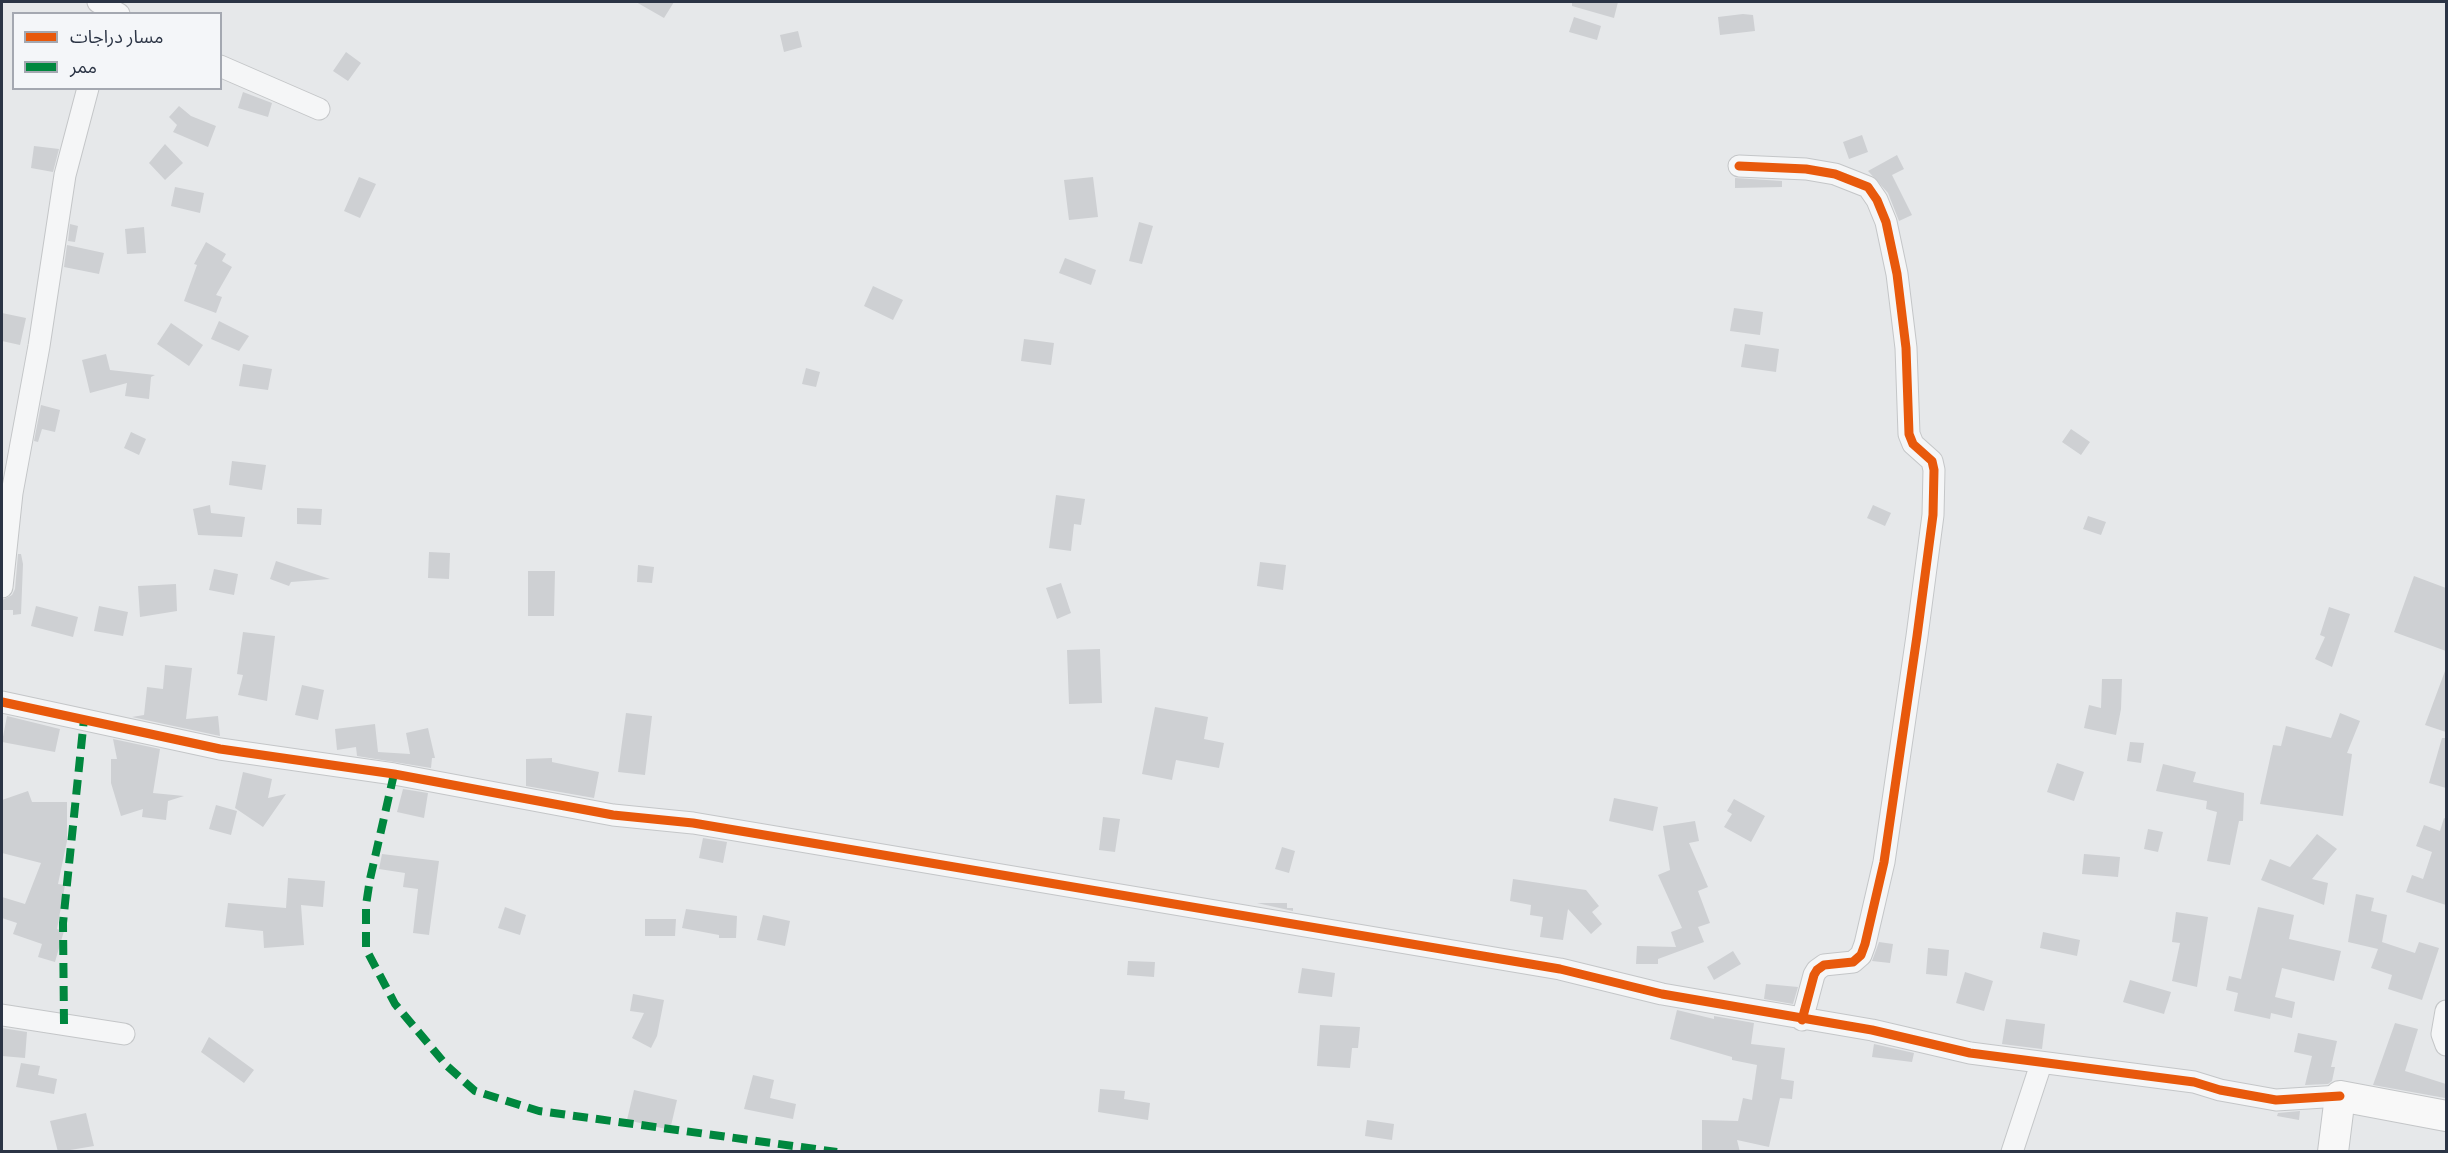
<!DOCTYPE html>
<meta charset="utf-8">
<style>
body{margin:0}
#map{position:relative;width:2448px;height:1153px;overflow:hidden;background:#e6e8ea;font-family:"Archivo Narrow","Noto Sans Arabic",sans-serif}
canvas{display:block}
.frame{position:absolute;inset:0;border:3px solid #2b3445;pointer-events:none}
.legend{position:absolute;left:12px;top:12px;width:210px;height:78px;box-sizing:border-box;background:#f4f6f9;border:2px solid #a4a8b1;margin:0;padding:8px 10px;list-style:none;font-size:18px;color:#2b3445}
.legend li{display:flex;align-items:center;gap:12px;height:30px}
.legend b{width:30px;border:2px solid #a4a8b1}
</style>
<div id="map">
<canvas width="2448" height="1153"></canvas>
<div class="frame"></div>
<ul class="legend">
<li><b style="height:8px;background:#e8590c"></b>مسار دراجات</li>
<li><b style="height:8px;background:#00873e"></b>ممر</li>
</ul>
</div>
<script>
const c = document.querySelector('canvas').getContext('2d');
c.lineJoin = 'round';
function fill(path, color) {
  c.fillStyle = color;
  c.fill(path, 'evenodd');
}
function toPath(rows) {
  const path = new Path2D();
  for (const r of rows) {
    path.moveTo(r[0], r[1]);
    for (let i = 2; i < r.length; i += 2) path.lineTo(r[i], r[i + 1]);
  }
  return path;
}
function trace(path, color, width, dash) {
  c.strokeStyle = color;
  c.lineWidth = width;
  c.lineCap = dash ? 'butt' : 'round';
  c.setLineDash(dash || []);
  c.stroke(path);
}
fill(toPath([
 [636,2,674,2,664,18],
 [1572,2,1618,2,1614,18,1572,6],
 [1743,14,1753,15,1755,31,1720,35,1718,17],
 [1574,17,1601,26,1597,40,1569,32],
 [798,31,802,47,784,52,780,35],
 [346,52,361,63,348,81,333,71],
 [243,92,272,103,268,117,238,108],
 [179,106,191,116,216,126,208,147,173,132,177,125,169,117],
 [1862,135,1868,152,1849,159,1843,142],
 [165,144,183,163,165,180,149,163],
 [34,146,59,149,53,172,31,168],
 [1897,155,1904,169,1892,175,1912,215,1899,221,1888,193,1868,171],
 [359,177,376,184,360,218,344,211],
 [1093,177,1098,217,1069,220,1064,180],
 [1735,178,1782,181,1782,187,1735,188],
 [175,187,204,193,200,213,171,206],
 [1139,222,1153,226,1142,264,1129,261],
 [70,224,78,226,75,242,68,241],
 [144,227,146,253,127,254,125,229],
 [206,242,226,254,222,261,232,267,216,295,222,297,216,313,184,301,197,265,194,264],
 [67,245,104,253,99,274,64,267],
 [1065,258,1096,270,1091,285,1059,273],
 [873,286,903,300,893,320,864,306],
 [1734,308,1763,312,1760,335,1730,331],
 [2,313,26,318,20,345,2,341],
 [219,321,249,336,239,351,211,339],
 [171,323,203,345,189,366,157,344],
 [1024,339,1054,343,1051,365,1021,361],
 [1745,344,1779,349,1776,372,1741,367],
 [106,354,110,370,155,375,151,377,149,399,125,396,127,383,90,393,82,360],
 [243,364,272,369,268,390,239,386],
 [806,368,820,372,816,387,802,384],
 [41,405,60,410,55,432,42,429,38,442,34,441],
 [2071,429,2090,442,2081,455,2062,442],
 [131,432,146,439,139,455,124,448],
 [232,461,266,465,262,490,229,485],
 [1056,495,1085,499,1081,525,1074,524,1071,551,1049,548],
 [210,505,211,513,245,517,242,537,198,535,193,509],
 [1873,505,1891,513,1885,526,1867,518],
 [297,508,322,509,321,525,297,524],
 [2088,516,2106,522,2101,535,2083,529],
 [429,552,450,553,449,579,428,578],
 [18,554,21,554,23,564,21,614,13,615,13,610,2,610,2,600,12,595,15,589],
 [276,561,330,579,291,582,289,586,270,579],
 [1260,562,1286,565,1283,590,1257,586],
 [638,565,654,567,652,583,637,582],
 [214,569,238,574,234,595,209,590],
 [528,571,555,571,554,616,528,616],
 [2414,576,2446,588,2446,651,2394,632],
 [1061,583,1071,613,1057,619,1046,588],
 [176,584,177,611,140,617,138,586],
 [36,606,78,617,73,637,31,626],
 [99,606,128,612,123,636,94,631],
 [2329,607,2350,614,2332,667,2315,659,2325,637,2320,635],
 [243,632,275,636,267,701,238,695,243,675,237,674],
 [1100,649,1102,703,1069,704,1067,650],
 [165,665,192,668,186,719,218,716,220,736,132,717,144,715,147,687,163,689],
 [2445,671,2446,671,2446,732,2425,725],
 [2102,679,2122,679,2121,709,2116,735,2084,728,2089,705,2101,708],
 [302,685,324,690,318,720,295,715],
 [1155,707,1208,717,1204,739,1224,743,1219,768,1176,760,1172,780,1142,774],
 [626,713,652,716,645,775,618,772],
 [2340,713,2360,721,2347,753,2352,754,2343,816,2260,804,2273,745,2281,746,2286,726,2331,738],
 [7,716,60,729,55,752,2,742],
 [375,724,378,752,410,754,406,733,428,728,435,758,432,758,431,768,357,756,356,747,337,750,335,729],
 [2442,738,2446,738,2446,788,2429,783],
 [113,739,160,749,153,793,184,796,168,801,166,820,142,817,143,809,121,816,111,783,111,759,117,759],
 [2130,742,2144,743,2141,763,2127,761],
 [552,758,552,762,599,772,594,798,526,786,526,759],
 [2057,763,2084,772,2074,801,2047,792],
 [2163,764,2196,772,2193,782,2244,793,2243,821,2239,821,2230,865,2207,861,2217,812,2206,809,2207,801,2156,791],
 [243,772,272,779,268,798,286,794,263,827,235,808],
 [403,789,428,793,424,818,397,812],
 [28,791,32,802,67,802,67,841,58,884,65,885,57,929,64,931,55,962,38,957,42,944,13,934,17,923,2,918,2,897,25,904,41,863,2,853,2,800],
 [1614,798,1658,807,1653,831,1609,821],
 [1734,799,1765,816,1751,842,1724,827,1732,814,1727,811],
 [216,805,237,811,231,835,209,829],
 [1103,817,1120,819,1115,852,1099,850],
 [2444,818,2446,819,2446,905,2406,892,2412,875,2423,879,2432,852,2416,846,2424,825,2440,831],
 [1695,821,1699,841,1689,843,1708,887,1698,891,1710,923,1698,927,1704,942,1658,959,1658,964,1636,964,1637,946,1676,947,1671,932,1682,928,1658,875,1670,870,1663,826],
 [2148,829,2163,832,2158,852,2144,849],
 [2317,834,2337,849,2312,879,2328,883,2324,905,2261,880,2270,859,2290,867],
 [703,838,727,842,723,863,699,858],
 [1282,847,1295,851,1289,873,1275,869],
 [382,854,439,861,429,935,413,933,418,889,403,887,405,873,379,869],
 [2084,854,2120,857,2118,877,2082,874],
 [288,878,325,881,323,907,301,905,304,945,264,948,263,931,225,927,228,903,286,908],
 [1513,879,1586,890,1599,906,1592,912,1602,924,1591,934,1568,909,1563,940,1540,937,1543,917,1530,915,1531,905,1510,901],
 [2356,894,2374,898,2371,911,2387,915,2382,942,2415,953,2419,942,2439,948,2422,1000,2388,989,2392,975,2371,968,2378,949,2348,942],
 [1257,903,1287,903,1287,908,1293,908,1293,911],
 [505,907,526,915,520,935,498,928],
 [2258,907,2294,915,2289,939,2341,951,2334,981,2282,968,2275,997,2295,1002,2292,1018,2271,1013,2270,1019,2234,1011,2238,993,2226,990,2229,976,2241,979],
 [686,909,737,916,736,938,719,938,719,935,682,928],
 [2176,912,2208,917,2197,987,2172,981,2180,943,2172,942],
 [763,915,790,921,785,946,757,940],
 [645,919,676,919,675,936,645,936],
 [2043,932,2080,940,2077,956,2040,948],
 [1879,942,1893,944,1890,963,1872,961],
 [1928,948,1949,950,1947,976,1926,974],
 [1733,951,1741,964,1714,980,1707,967],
 [1128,961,1155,962,1154,977,1127,975],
 [1302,968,1335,973,1332,997,1298,993],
 [1965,972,1993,981,1984,1011,1956,1003],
 [2130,980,2171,992,2164,1014,2123,1002],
 [1766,984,1798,987,1793,1004,1764,999],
 [633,994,664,1000,657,1036,651,1048,632,1038,644,1013,630,1011],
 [1677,1010,1714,1019,1714,1016,1754,1023,1751,1044,1785,1048,1781,1079,1794,1081,1792,1099,1780,1098,1769,1147,1737,1140,1740,1152,1702,1152,1702,1120,1738,1121,1743,1098,1752,1100,1757,1065,1732,1060,1732,1057,1670,1039],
 [2006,1019,2045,1024,2042,1049,2002,1044],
 [2395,1023,2418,1029,2405,1071,2446,1084,2445,1098,2373,1085],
 [1320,1025,1360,1027,1358,1048,1352,1048,1350,1068,1317,1066],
 [2,1028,27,1032,25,1058,2,1056],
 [2298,1033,2337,1041,2331,1067,2335,1067,2332,1081,2328,1084,2305,1085,2312,1056,2294,1052],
 [209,1037,254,1070,244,1083,201,1052],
 [1874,1044,1914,1053,1912,1062,1872,1057],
 [21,1063,40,1066,38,1075,57,1079,54,1094,16,1087],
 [753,1075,774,1080,770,1098,796,1104,793,1119,744,1109],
 [1100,1089,1125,1091,1124,1099,1150,1103,1148,1120,1098,1112],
 [634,1090,677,1100,670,1130,627,1120],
 [2300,1111,2299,1120,2277,1116,2278,1113],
 [86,1113,94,1146,58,1152,50,1121],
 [1367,1120,1394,1124,1392,1140,1365,1136]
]), '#ced0d3');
const street = toPath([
 [98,2,119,14],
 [220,66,319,109],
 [1739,166,1806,169,1835,174,1868,187,1877,200,1886,222,1897,274,1906,348,1909,434,1913,444,1932,461,1934,470,1933,515,1917,636,1884,862,1865,944,1861,955,1853,962,1824,965,1817,970,1814,975,1802,1020],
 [2,587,12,493,39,346,65,175,88,88],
 [2,702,220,749,394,774,613,815,693,823,1560,969,1662,994,1872,1030,1970,1053,2194,1082,2220,1090,2276,1100,2340,1096],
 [2446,1011,2442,1034,2446,1045],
 [2,1015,124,1034],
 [2012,1152,2041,1064]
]);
const secondary = toPath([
 [2333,1152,2340,1096,2446,1116]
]);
trace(street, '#c4c6c8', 23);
trace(secondary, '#c4c6c8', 32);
trace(street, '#f5f6f7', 21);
trace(secondary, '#f8f8f8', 30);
trace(toPath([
 [394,774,370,879,366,905,366,949,395,1004,447,1066,475,1091,539,1111,837,1152],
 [64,1024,63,923,84,719]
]), '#00873e', 8, [15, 8]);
trace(toPath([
 [1739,166,1806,169,1835,174,1868,187,1877,200,1886,222,1897,274,1906,348,1909,434,1913,444,1932,461,1934,470,1933,515,1917,636,1884,862,1865,944,1861,955,1853,962,1824,965,1817,970,1814,975,1802,1020],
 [2,702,220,749,394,774,613,815,693,823,1560,969,1662,994,1872,1030,1970,1053,2194,1082,2220,1090,2276,1100,2340,1096]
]), '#e8590c', 9);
</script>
